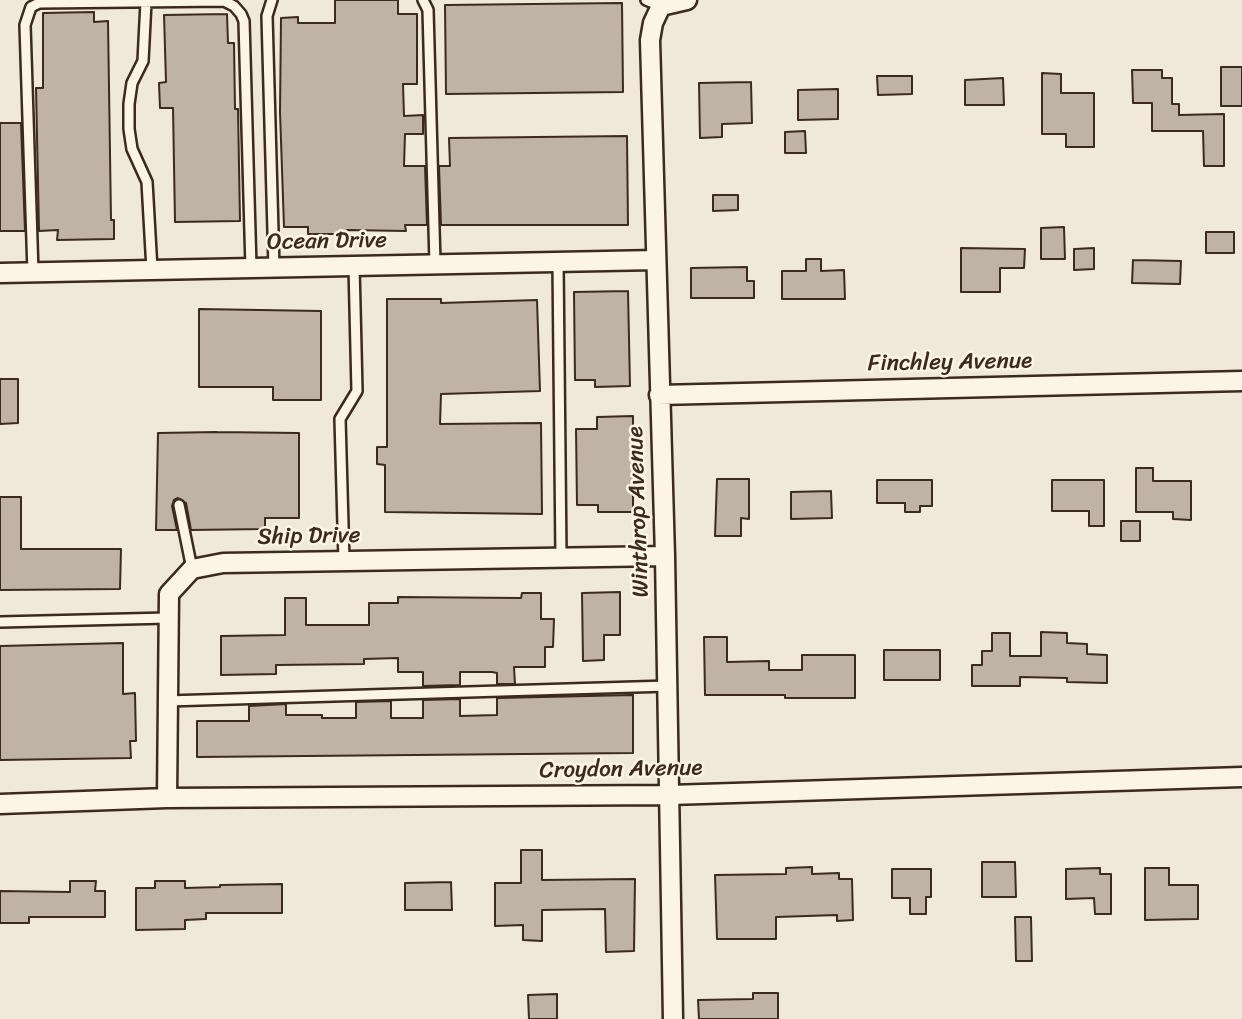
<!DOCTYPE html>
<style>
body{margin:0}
canvas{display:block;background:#f0e9d9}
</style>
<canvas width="1242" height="1019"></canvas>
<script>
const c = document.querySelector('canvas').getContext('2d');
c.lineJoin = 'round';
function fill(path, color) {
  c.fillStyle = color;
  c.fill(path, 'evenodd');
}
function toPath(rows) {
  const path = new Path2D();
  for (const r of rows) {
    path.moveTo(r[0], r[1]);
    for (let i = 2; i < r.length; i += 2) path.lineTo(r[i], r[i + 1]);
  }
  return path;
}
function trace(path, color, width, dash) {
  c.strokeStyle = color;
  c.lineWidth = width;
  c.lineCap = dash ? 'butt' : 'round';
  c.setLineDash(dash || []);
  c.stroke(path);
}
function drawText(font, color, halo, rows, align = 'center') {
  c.font = font + ' Sriracha,sans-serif';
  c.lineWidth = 5;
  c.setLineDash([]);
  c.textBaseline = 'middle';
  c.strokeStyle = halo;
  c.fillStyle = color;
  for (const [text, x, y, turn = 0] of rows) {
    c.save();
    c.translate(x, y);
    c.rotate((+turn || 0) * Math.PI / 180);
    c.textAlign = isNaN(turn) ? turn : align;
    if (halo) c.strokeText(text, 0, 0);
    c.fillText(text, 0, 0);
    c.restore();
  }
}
const building = toPath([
 [335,0,398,0,398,14,417,14,417,84,403,84,404,116,423,115,423,134,405,134,404,166,425,166,427,225,405,225,406,231,347,230,347,234,308,234,308,227,284,227,280,112,281,18,298,17,298,23,335,23,335,0],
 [622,3,623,92,446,94,445,5,622,3],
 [94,12,94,22,108,21,111,220,114,220,114,239,57,240,58,230,39,231,36,88,43,88,43,13,94,12],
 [227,14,228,43,234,43,235,109,238,109,240,221,175,222,173,108,160,108,159,83,166,82,164,15,227,14],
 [1221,67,1242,67,1242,106,1221,106,1221,67],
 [1132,70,1162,70,1162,78,1172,78,1172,104,1179,104,1179,115,1224,114,1224,166,1204,166,1203,131,1152,131,1152,103,1133,103,1132,70],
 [1042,73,1061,74,1061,93,1094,93,1094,147,1066,147,1066,134,1042,134,1042,73],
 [877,76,912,76,912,94,878,95,877,76],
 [1003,78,1004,105,965,105,965,80,1003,78],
 [751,82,752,123,722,124,722,137,700,138,699,83,751,82],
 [838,89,838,119,798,120,798,90,838,89],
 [0,123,21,123,25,231,0,231,0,123],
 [805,131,806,153,785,153,785,132,805,131],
 [627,136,628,225,441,225,439,166,450,166,449,138,627,136],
 [713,195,738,195,738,210,713,211,713,195],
 [1064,227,1065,259,1041,259,1041,228,1064,227],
 [1206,232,1234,232,1234,253,1206,253,1206,232],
 [961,248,1025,249,1024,268,1000,268,1000,292,961,292,961,248],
 [1094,248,1094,269,1074,270,1074,249,1094,248],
 [806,259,821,259,821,271,844,270,845,299,782,299,782,271,806,271,806,259],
 [1133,260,1181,261,1180,284,1132,283,1133,260],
 [747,267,747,281,754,281,754,298,691,298,691,268,747,267],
 [628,291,630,386,595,387,595,380,575,380,574,292,628,291],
 [387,299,441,299,441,303,537,300,540,391,441,394,440,424,541,423,542,514,385,512,385,465,377,464,377,447,387,447,387,299],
 [199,309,321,311,321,400,273,400,273,387,199,387,199,309],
 [0,379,18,379,18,423,0,424,0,379],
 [633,416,633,512,598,512,598,505,577,505,576,429,597,429,597,417,633,416],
 [217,432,299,433,299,518,265,518,265,529,191,530,186,503,178,498,174,500,172,506,177,530,156,530,158,433,217,432],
 [1136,468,1153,468,1153,481,1191,481,1191,520,1173,519,1173,512,1136,512,1136,468],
 [717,479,749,479,749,519,741,518,741,536,715,536,717,479],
 [877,480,932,480,932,506,920,506,920,512,905,512,905,503,877,503,877,480],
 [1052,480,1104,480,1104,526,1089,526,1089,511,1052,511,1052,480],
 [831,491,832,518,791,519,791,492,831,491],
 [0,497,21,497,21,549,121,549,120,589,0,590,0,497],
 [1121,521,1140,521,1140,541,1121,541,1121,521],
 [620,592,620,635,604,635,604,660,583,661,582,593,620,592],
 [522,593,541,593,541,619,554,619,553,647,545,647,545,667,514,667,515,684,497,684,497,673,492,672,460,672,460,685,423,686,423,672,398,672,398,658,364,659,364,664,276,665,276,674,221,675,221,636,285,635,285,598,306,598,306,625,369,625,369,603,398,603,398,597,521,598,522,593],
 [1041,632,1067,633,1067,643,1087,644,1087,654,1107,655,1107,683,1067,682,1067,678,1020,677,1020,686,972,686,972,665,982,665,982,651,992,651,992,633,1010,633,1010,656,1041,656,1041,632],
 [704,637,727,637,727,662,769,661,769,670,802,670,802,655,855,655,855,698,785,698,785,695,705,695,704,637],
 [123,643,123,694,135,693,136,741,130,741,131,758,0,760,0,646,123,643],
 [884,650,940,650,940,680,884,680,884,650],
 [633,695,633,753,197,757,197,721,249,721,249,706,286,704,286,715,322,715,322,718,356,718,356,702,391,701,391,718,423,718,423,700,460,699,460,716,497,715,497,698,633,695],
 [521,850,542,850,542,880,635,879,634,951,606,952,605,909,542,910,542,941,523,940,523,925,495,926,495,883,521,883,521,850],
 [982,862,1015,862,1016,897,982,897,982,862],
 [812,867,812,874,839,873,839,879,852,879,853,920,837,921,837,915,776,917,776,939,717,939,715,875,786,874,786,868,812,867],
 [1100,868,1100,874,1111,874,1111,914,1095,914,1094,898,1066,899,1066,869,1100,868],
 [1145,868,1169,868,1169,885,1198,885,1198,919,1145,920,1145,868],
 [892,869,931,869,931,897,926,897,926,914,910,914,910,898,892,898,892,869],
 [70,881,96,881,95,891,105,891,105,917,29,917,29,923,0,923,0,891,70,892,70,881],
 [155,881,185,881,185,888,220,887,220,885,282,884,282,913,206,913,206,919,185,920,185,929,136,930,136,888,155,888,155,881],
 [451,882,452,910,405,910,405,883,451,882],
 [1015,917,1031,917,1032,961,1016,961,1015,917],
 [753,993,778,993,778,1019,699,1019,698,1000,753,999,753,993],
 [557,994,557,1019,529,1019,528,995,557,994]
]);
fill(building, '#beb3a4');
trace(building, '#3b2a1e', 2);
const service = toPath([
 [272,0,267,16,274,268],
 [423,0,428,10,435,264],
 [646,0,661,6],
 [146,2,143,61,132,83,129,104,129,129,132,149,147,182,152,270],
 [558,262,561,558],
 [33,273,25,25,31,7,39,3,224,1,234,6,241,14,244,21,251,268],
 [179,505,192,569],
 [344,561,340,419,357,391,354,266],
 [0,622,168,618],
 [167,701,668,686]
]);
const minor = toPath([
 [0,273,656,260],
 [659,395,1242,381],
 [167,798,169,594,192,569,223,563,665,556],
 [0,804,167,798,670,795,1242,777],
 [673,1019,665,556,650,40,653,23,661,6,687,0]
]);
trace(service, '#3b2a1e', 14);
trace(minor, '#3b2a1e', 23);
trace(service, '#fcf5e5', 9);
trace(minor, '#fcf5e5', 18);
drawText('23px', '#3b2a1e', '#fcf5e5', [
 ["Ocean Drive",327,242,-1],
 ["Finchley Avenue",950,363,-1],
 ["Winthrop Avenue",639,512,-92],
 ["Ship Drive",309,537,-1],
 ["Croydon Avenue",621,770,-1]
]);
</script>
